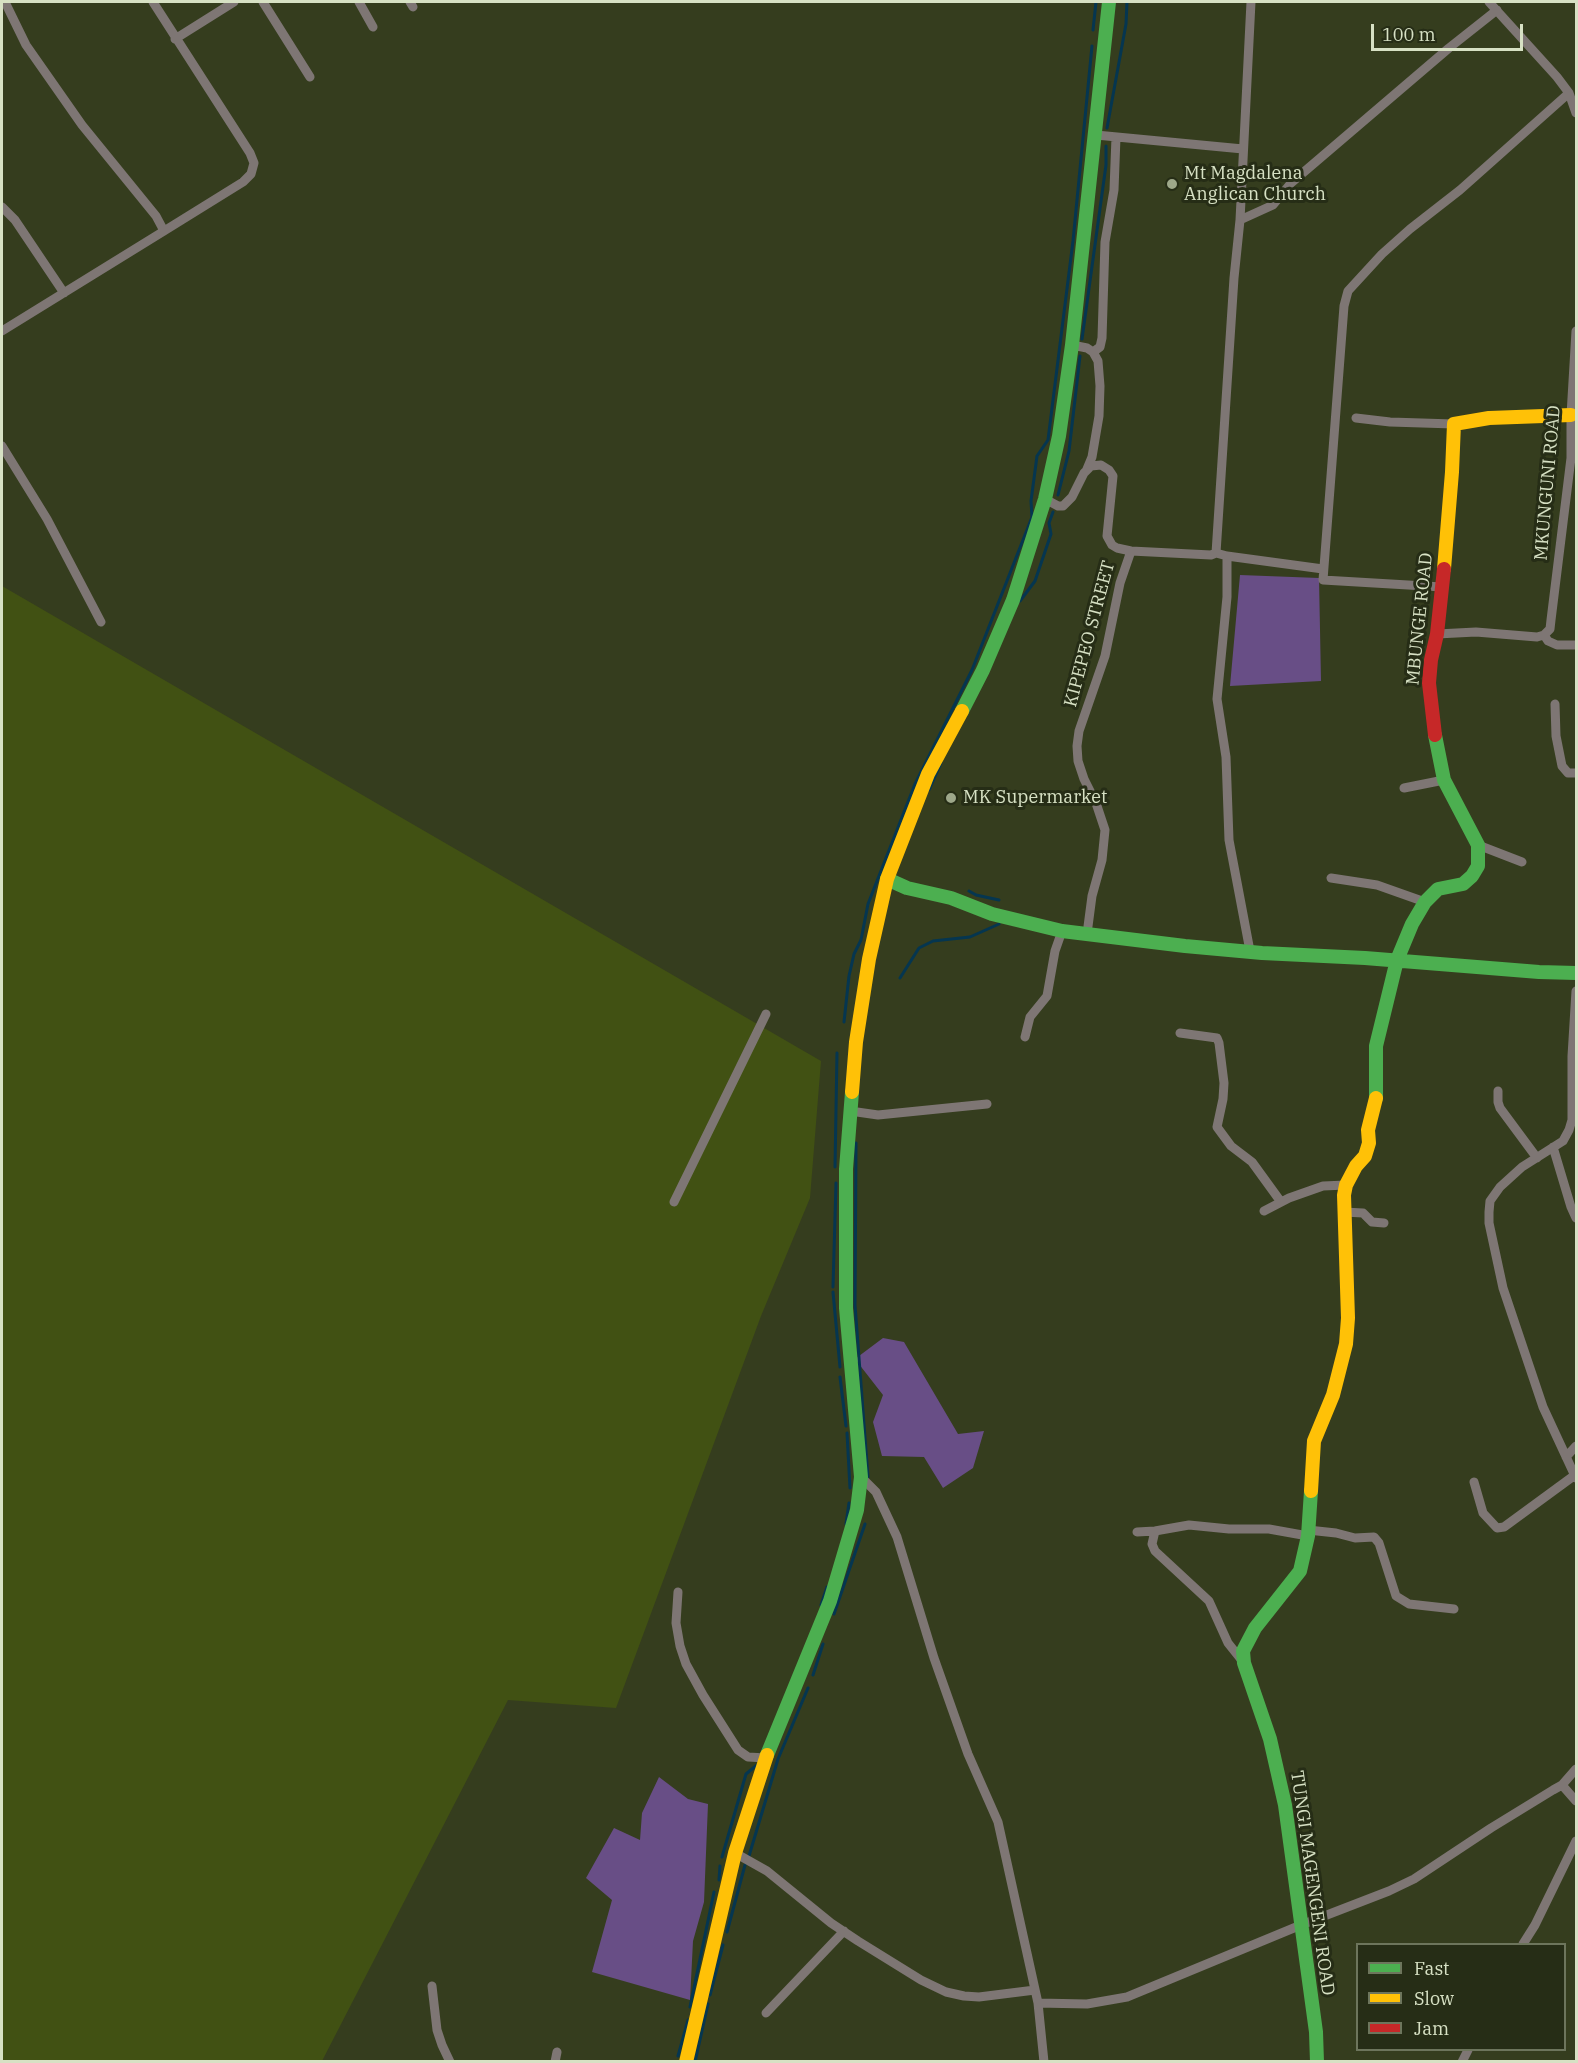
<!DOCTYPE html>
<style>
body{margin:0}
#map{position:relative;width:1578px;height:2063px;overflow:hidden;background:#353d1e;font-family:"IBM Plex Serif",serif}
canvas{display:block}
.frame{position:absolute;inset:0;border:3px solid #d7e1c4;pointer-events:none}
.legend{position:absolute;left:1356px;top:1943px;width:210px;height:108px;box-sizing:border-box;background:#262d16;border:2px solid #6d755c;margin:0;padding:8px 10px;list-style:none;font-size:18px;color:#d7e1c4}
.legend li{display:flex;align-items:center;gap:12px;height:30px}
.legend b{width:30px;border:2px solid #6d755c}
.scale{position:absolute;left:1371px;top:24px;width:152px;height:27px;box-sizing:border-box;border:3px solid #d7e1c4;border-top:0;padding-left:8px;font-size:18px;line-height:21px;white-space:nowrap;color:#d7e1c4;-webkit-text-stroke:4px #262d16;paint-order:stroke}
</style>
<div id="map">
<canvas width="1578" height="2063"></canvas>
<div class="frame"></div>
<ul class="legend">
<li><b style="height:8px;background:#4caf50"></b>Fast</li>
<li><b style="height:8px;background:#ffc107"></b>Slow</li>
<li><b style="height:8px;background:#c62828"></b>Jam</li>
</ul>
<div class="scale">100 m</div>
</div>
<script>
const c = document.querySelector('canvas').getContext('2d');
c.lineJoin = 'round';
function fill(path, color) {
  c.fillStyle = color;
  c.fill(path, 'evenodd');
}
function toPath(rows) {
  const path = new Path2D();
  for (const r of rows) {
    path.moveTo(r[0], r[1]);
    for (let i = 2; i < r.length; i += 2) path.lineTo(r[i], r[i + 1]);
  }
  return path;
}
function trace(path, color, width, dash) {
  c.strokeStyle = color;
  c.lineWidth = width;
  c.lineCap = dash ? 'butt' : 'round';
  c.setLineDash(dash || []);
  c.stroke(path);
}
function drawText(font, color, halo, rows, align = 'center') {
  c.font = font + ' "IBM Plex Serif",serif';
  c.lineWidth = 6;
  c.setLineDash([]);
  c.textBaseline = 'middle';
  c.strokeStyle = halo;
  c.fillStyle = color;
  for (const [text, x, y, turn = 0] of rows) {
    c.save();
    c.translate(x, y);
    c.rotate((+turn || 0) * Math.PI / 180);
    c.textAlign = isNaN(turn) ? turn : align;
    if (halo) c.strokeText(text, 0, 0);
    c.fillText(text, 0, 0);
    c.restore();
  }
}
fill(toPath([
 [2,586,821,1061,810,1198,761,1316,616,1708,508,1700,322,2061,2,2061]
]), '#415113');
fill(toPath([
 [1240,575,1319,578,1321,681,1230,686],
 [883,1338,904,1342,958,1434,984,1431,973,1468,943,1488,924,1457,882,1456,873,1422,883,1395,855,1359],
 [659,1777,688,1799,708,1804,704,1902,693,1941,690,2000,592,1972,612,1900,586,1878,614,1828,640,1840,642,1813]
]), '#684e86');
trace(toPath([
 [1093,30,1096,2],
 [1107,128,1126,24,1127,2],
 [1082,339,1106,165,1106,146],
 [1058,495,1069,451,1080,356],
 [1020,601,1035,581,1051,534,1049,523,1053,512],
 [929,790,941,763],
 [969,891,976,895,999,900],
 [900,978,919,948,933,941,970,937,999,924],
 [844,1022,849,976,854,954,861,940,868,904,915,784,972,670,1032,517,1031,501,1037,456,1048,440,1073,241,1092,46],
 [856,1143,855,1305,868,1477],
 [835,1167,837,1053],
 [833,1287,836,1183],
 [833,1292,840,1367],
 [840,1377,846,1426],
 [847,1433,850,1488],
 [846,1524,849,1503],
 [821,1605,827,1587],
 [834,1614,865,1524],
 [813,1675,823,1644],
 [749,1856,778,1759,808,1688],
 [722,1857,746,1774,757,1765],
 [719,1880,720,1866],
 [727,1932,745,1865],
 [710,1995,723,1945],
 [690,2007,714,1892],
 [678,2056,688,2020],
 [695,2062,708,2004]
]), '#053650', 3);
trace(toPath([
 [5,2,26,45,82,125,156,216,164,231],
 [263,2,310,77],
 [359,2,373,27],
 [410,2,413,7],
 [1489,2,1557,77,1569,93,1576,113],
 [175,39,234,2],
 [1096,135,1243,149],
 [2,207,15,220,64,293],
 [1240,220,1273,205,1291,183,1449,48,1497,10],
 [2,331,164,231,243,182,251,174,254,163,250,153,153,2],
 [1072,345,1087,348,1093,352,1098,361,1100,386,1099,416,1092,457,1087,469],
 [1093,352,1100,347,1102,338,1105,242,1114,190,1116,137],
 [1356,418,1390,422,1454,424],
 [2,446,47,519,101,622],
 [1045,499,1058,506,1063,506,1072,497,1084,473,1091,466,1101,465,1109,470,1113,476,1107,536,1112,545,1117,548,1131,551,1211,555,1216,553,1227,556,1323,569],
 [1216,553,1234,278,1240,220,1251,2],
 [1227,556,1227,597,1217,699,1226,757,1229,840,1250,951],
 [1442,587,1323,580,1344,306,1348,291,1382,254,1410,229,1460,190,1569,93],
 [1437,634,1476,632,1537,637,1544,635],
 [1544,635,1550,629,1551,620,1571,458,1571,415,1576,331],
 [1544,635,1548,641,1557,645,1576,645],
 [1555,704,1556,736,1562,766,1568,773,1576,773],
 [1404,788,1444,780],
 [1478,845,1522,862],
 [1331,878,1377,885,1425,902],
 [1087,934,1092,896,1102,860,1105,830,1096,803,1084,779,1078,761,1077,746,1079,731,1105,656,1120,583,1131,551],
 [1576,991,1572,1056,1572,1120,1569,1130,1563,1141,1522,1167,1500,1187,1490,1201,1489,1212,1489,1223,1503,1288,1543,1407,1576,1478],
 [1180,1033,1217,1038,1219,1043,1224,1083,1223,1099,1217,1127,1231,1146,1252,1162,1281,1202],
 [1025,1037,1030,1017,1047,996,1055,951,1062,931],
 [1498,1091,1498,1102,1500,1108,1537,1158],
 [850,1111,878,1115,987,1104],
 [1553,1147,1571,1207,1576,1218],
 [674,1202,766,1014],
 [1264,1211,1289,1198,1323,1186,1346,1185],
 [1344,1212,1363,1213,1372,1222,1384,1223],
 [1566,1457,1576,1446],
 [861,1477,876,1492,897,1537,934,1658,968,1754,998,1822,1038,2003,1044,2062],
 [1474,1482,1483,1513,1497,1528,1504,1527,1575,1475],
 [1308,1530,1336,1533,1355,1538,1374,1537,1379,1543,1396,1596,1409,1604,1454,1609],
 [1155,1531,1152,1544,1155,1551,1209,1601,1228,1643,1244,1663],
 [1137,1532,1155,1531,1189,1525,1229,1529,1269,1529,1308,1536],
 [678,1592,676,1623,680,1646,686,1664,703,1695,738,1750,748,1757,766,1758],
 [1562,1785,1576,1801],
 [735,1853,767,1871,831,1923,858,1941,921,1980,946,1992,964,1996,979,1997,1035,1990],
 [1523,1944,1535,1925,1576,1841],
 [432,1986,437,2030,442,2045,450,2062],
 [1038,2003,1087,2004,1127,1997,1301,1925,1389,1891,1414,1879,1491,1828,1553,1790,1562,1785,1576,1769],
 [766,2013,844,1931],
 [555,2062,557,2052],
 [1462,2062,1468,2050]
]), '#7e7674', 9);
trace(toPath([
 [962,711,983,670,1013,600,1045,499,1059,436,1072,345,1109,2],
 [887,879,907,888,951,898,992,914,1062,931,1185,946,1262,953,1365,958,1539,972,1576,973],
 [1376,1098,1376,1046,1397,960,1412,924,1425,902,1438,889,1463,884,1472,876,1478,866,1478,845,1444,780,1435,735],
 [1311,1491,1308,1536,1300,1571,1255,1628,1243,1651,1244,1663,1270,1739,1285,1805,1316,2032,1317,2062],
 [767,1755,830,1601,857,1510,861,1477,846,1308,846,1169,852,1092]
]), '#4caf50', 14);
trace(toPath([
 [1444,569,1452,472,1454,424,1489,418,1571,415],
 [852,1092,856,1042,869,959,887,879,928,774,962,711],
 [1311,1491,1314,1441,1333,1395,1346,1344,1348,1318,1344,1195,1346,1185,1356,1166,1365,1156,1369,1143,1368,1130,1376,1098],
 [686,2062,735,1853,767,1755]
]), '#ffc107', 14);
trace(toPath([
 [1435,735,1429,683,1431,660,1437,634,1444,569]
]), '#c62828', 14);
for (const [x, y, r, color] of [
 [1172,184,6,"#9ea88a"],
 [951,798,6,"#9ea88a"]
]) {
  const dot = new Path2D();
  dot.arc(x, y, r, 0, 2 * Math.PI);
  c.fillStyle = color;
  c.fill(dot);
  trace(dot, '#262d16', 2);
}
drawText('18px', '#d7e1c4', '#262d16', [
 ["Mt Magdalena",1184,174],
 ["Anglican Church",1184,195],
 ["MK Supermarket",963,798]
], 'left');
drawText('18px', '#d7e1c4', '#262d16', [
 ["MKUNGUNI ROAD",1548,483,-85],
 ["MBUNGE ROAD",1420,619,-84],
 ["KIPEPEO STREET",1090,634,-75],
 ["TUNGI MAGENGENI ROAD",1312,1883,82]
]);
</script>
